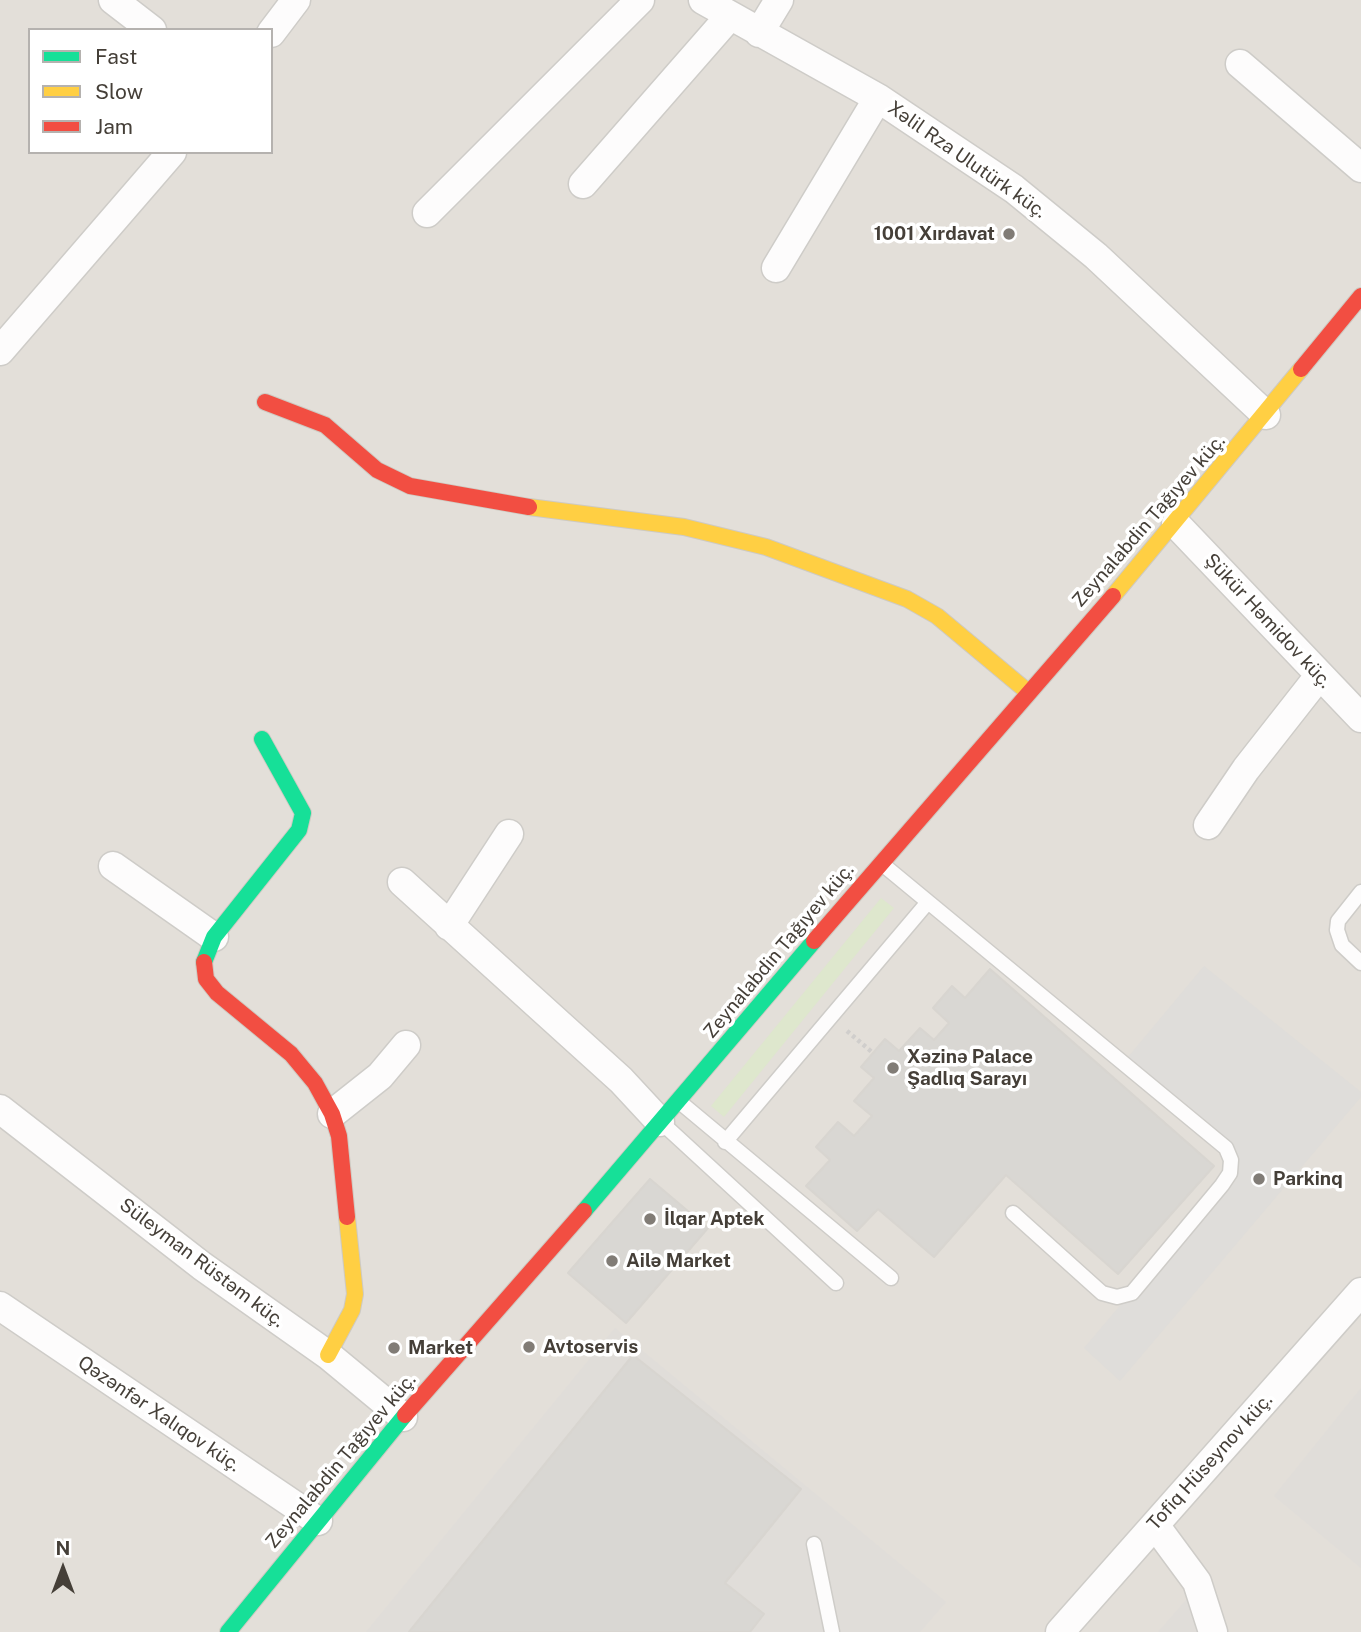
<!DOCTYPE html>
<meta charset="utf-8">
<style>
body{margin:0}
#map{position:relative;width:1361px;height:1632px;overflow:hidden;background:#f0eeea;font-family:"Public Sans",sans-serif}
canvas{display:block}
.legend{position:absolute;left:28px;top:28px;width:245px;height:126px;box-sizing:border-box;background:#fff;border:2px solid #b5b2af;margin:0;padding:9px 12px;list-style:none;font-size:21px;color:#453f38}
.legend li{display:flex;align-items:center;gap:14px;height:35px}
.legend b{width:35px;border:2px solid #b5b2af}
.north{position:absolute;left:28px;top:1534px;width:70px;height:70px;-webkit-text-stroke:5px #fff;paint-order:stroke;rotate:0deg;font-size:19px;font-weight:700;line-height:28px;text-align:center;color:#453f38}
.north::after{content:'';display:block;margin:auto;width:24px;height:32px;background:#453f38;clip-path:polygon(50% 0,100% 100%,50% 72%,0 100%)}
</style>
<div id="map">
<canvas width="1361" height="1632"></canvas>
<ul class="legend">
<li><b style="height:9px;background:#16e098"></b>Fast</li>
<li><b style="height:9px;background:#ffcf43"></b>Slow</li>
<li><b style="height:9px;background:#f24e42"></b>Jam</li>
</ul>
<div class="north">N</div>
</div>
<script>
const c = document.querySelector('canvas').getContext('2d');
c.lineJoin = 'round';
function fill(path, color) {
  c.fillStyle = color;
  c.fill(path, 'evenodd');
}
function toPath(rows) {
  const path = new Path2D();
  for (const r of rows) {
    path.moveTo(r[0], r[1]);
    for (let i = 2; i < r.length; i += 2) path.lineTo(r[i], r[i + 1]);
  }
  return path;
}
function trace(path, color, width, dash) {
  c.strokeStyle = color;
  c.lineWidth = width;
  c.lineCap = dash ? 'butt' : 'round';
  c.setLineDash(dash || []);
  c.stroke(path);
}
function drawText(font, color, halo, rows, align = 'center') {
  c.font = font + ' "Public Sans",sans-serif';
  c.lineWidth = 7;
  c.setLineDash([]);
  c.textBaseline = 'middle';
  c.strokeStyle = halo;
  c.fillStyle = color;
  for (const [text, x, y, turn = 0] of rows) {
    c.save();
    c.translate(x, y);
    c.rotate((+turn || 0) * Math.PI / 180);
    c.textAlign = isNaN(turn) ? turn : align;
    if (halo) c.strokeText(text, 0, 0);
    c.fillText(text, 0, 0);
    c.restore();
  }
}
fill(toPath([
 [0,0,1361,0,1361,1632,0,1632],
 [30,30,271,30,271,152,30,152]
]), '#e3dfd9');
fill(toPath([
 [615,1328,946,1602,920,1632,366,1632],
 [1361,1388,1361,1568,1274,1496],
 [1187,1599,1196,1603,1203,1632,1158,1632]
]), '#e0ddd9');
fill(toPath([
 [881,898,894,908,724,1117,711,1106]
]), '#dee7cd');
fill(toPath([
 [1204,966,1361,1092,1361,1097,1120,1381,1084,1348,1222,1185,1231,1160,1123,1063]
]), '#dfddda');
const building = toPath([
 [990,969,1214,1166,1118,1274,1006,1175,934,1257,878,1209,857,1231,806,1186,830,1160,816,1147,838,1122,854,1136,872,1116,854,1101,874,1078,861,1067,885,1039,899,1051,920,1028,934,1040,949,1023,933,1008,952,986,965,998,990,969],
 [650,1179,708,1228,626,1323,568,1273,650,1179],
 [633,1355,801,1489,725,1583,764,1614,750,1632,409,1632,633,1355]
]);
fill(building, '#d9d7d3');
trace(building, '#d8d5d0', 2);
const lane = toPath([
 [881,863,1226,1148,1231,1160,1230,1173,1222,1185,1132,1293,1117,1297,1102,1293,1013,1213],
 [1361,892,1338,921,1337,930,1342,945,1361,963],
 [681,1103,891,1278],
 [662,1123,836,1283],
 [725,1142,928,902],
 [814,1544,832,1632]
]);
const street = toPath([
 [113,0,152,30],
 [703,0,878,98,1014,189,1096,256,1266,415],
 [271,33,296,0],
 [759,33,779,0],
 [1240,64,1361,168],
 [583,184,729,17],
 [427,213,640,0],
 [776,268,878,98],
 [0,351,172,152],
 [1176,524,1361,718],
 [1208,825,1246,769,1319,676],
 [113,866,214,937],
 [402,882,621,1080,660,1122],
 [449,926,509,834],
 [0,1109,202,1266,328,1355,403,1417],
 [332,1114,380,1076,406,1045],
 [0,1306,318,1521],
 [1155,1525,1197,1582,1213,1632],
 [1060,1632,1361,1292]
]);
const fast = toPath([
 [204,962,214,937,299,830,303,813,262,739],
 [584,1211,814,941],
 [228,1632,405,1415]
]);
const slow = toPath([
 [529,507,684,527,766,547,907,599,937,616,1028,692],
 [1113,596,1301,369],
 [328,1355,352,1310,355,1294,347,1217]
]);
const jam = toPath([
 [1301,369,1361,296],
 [265,402,325,425,377,470,410,486,529,507],
 [814,941,1113,596],
 [204,962,206,979,217,993,291,1054,315,1083,332,1114,339,1136,347,1217],
 [405,1415,584,1211]
]);
trace(lane, '#ceccc8', 17);
trace(street, '#ceccc8', 31);
trace(fast, '#cecac2', 18);
trace(slow, '#cecac2', 18);
trace(jam, '#cecac2', 18);
trace(toPath([
 [847,1031,873,1053]
]), '#d0cecc', 4.5, [3.5, 3.5]);
trace(lane, '#fdfcfc', 14);
trace(street, '#fdfcfc', 28);
trace(fast, '#16e098', 16);
trace(slow, '#ffcf43', 16);
trace(jam, '#f24e42', 16);
for (const [x, y, r, color] of [
 [1009,234,7,"#817c76"],
 [893,1068,7,"#817c76"],
 [1259,1179,7,"#817c76"],
 [650,1219,7,"#817c76"],
 [612,1261,7,"#817c76"],
 [529,1347,7,"#817c76"],
 [394,1348,7,"#817c76"]
]) {
  const dot = new Path2D();
  dot.arc(x, y, r, 0, 2 * Math.PI);
  c.fillStyle = color;
  c.fill(dot);
  trace(dot, '#fff', 2.5);
}
drawText('19px', '#453f38', '#fff', [
 ["Xəlil Rza Ulutürk küç.",967,160,35],
 ["Zeynalabdin Tağıyev küç.",1149,521,-49],
 ["Şükür Həmidov küç.",1268,621,47],
 ["Zeynalabdin Tağıyev küç.",779,951,-50],
 ["Süleyman Rüstəm küç.",202,1263,37],
 ["Qəzənfər Xalıqov küç.",159,1414,34],
 ["Zeynalabdin Tağıyev küç.",341,1461,-50],
 ["Tofiq Hüseynov küç.",1210,1462,-48]
]);
drawText('bold 19px', '#453f38', '#fff', [
 ["1001 Xırdavat",995,234,"right"],
 ["Xәzinә Palace",907,1057],
 ["Şadlıq Sarayı",907,1079],
 ["Parkinq",1273,1179],
 ["İlqar Aptek",664,1219],
 ["Ailə Market",626,1261],
 ["Avtoservis",543,1347],
 ["Market",408,1348]
], 'left');
</script>
